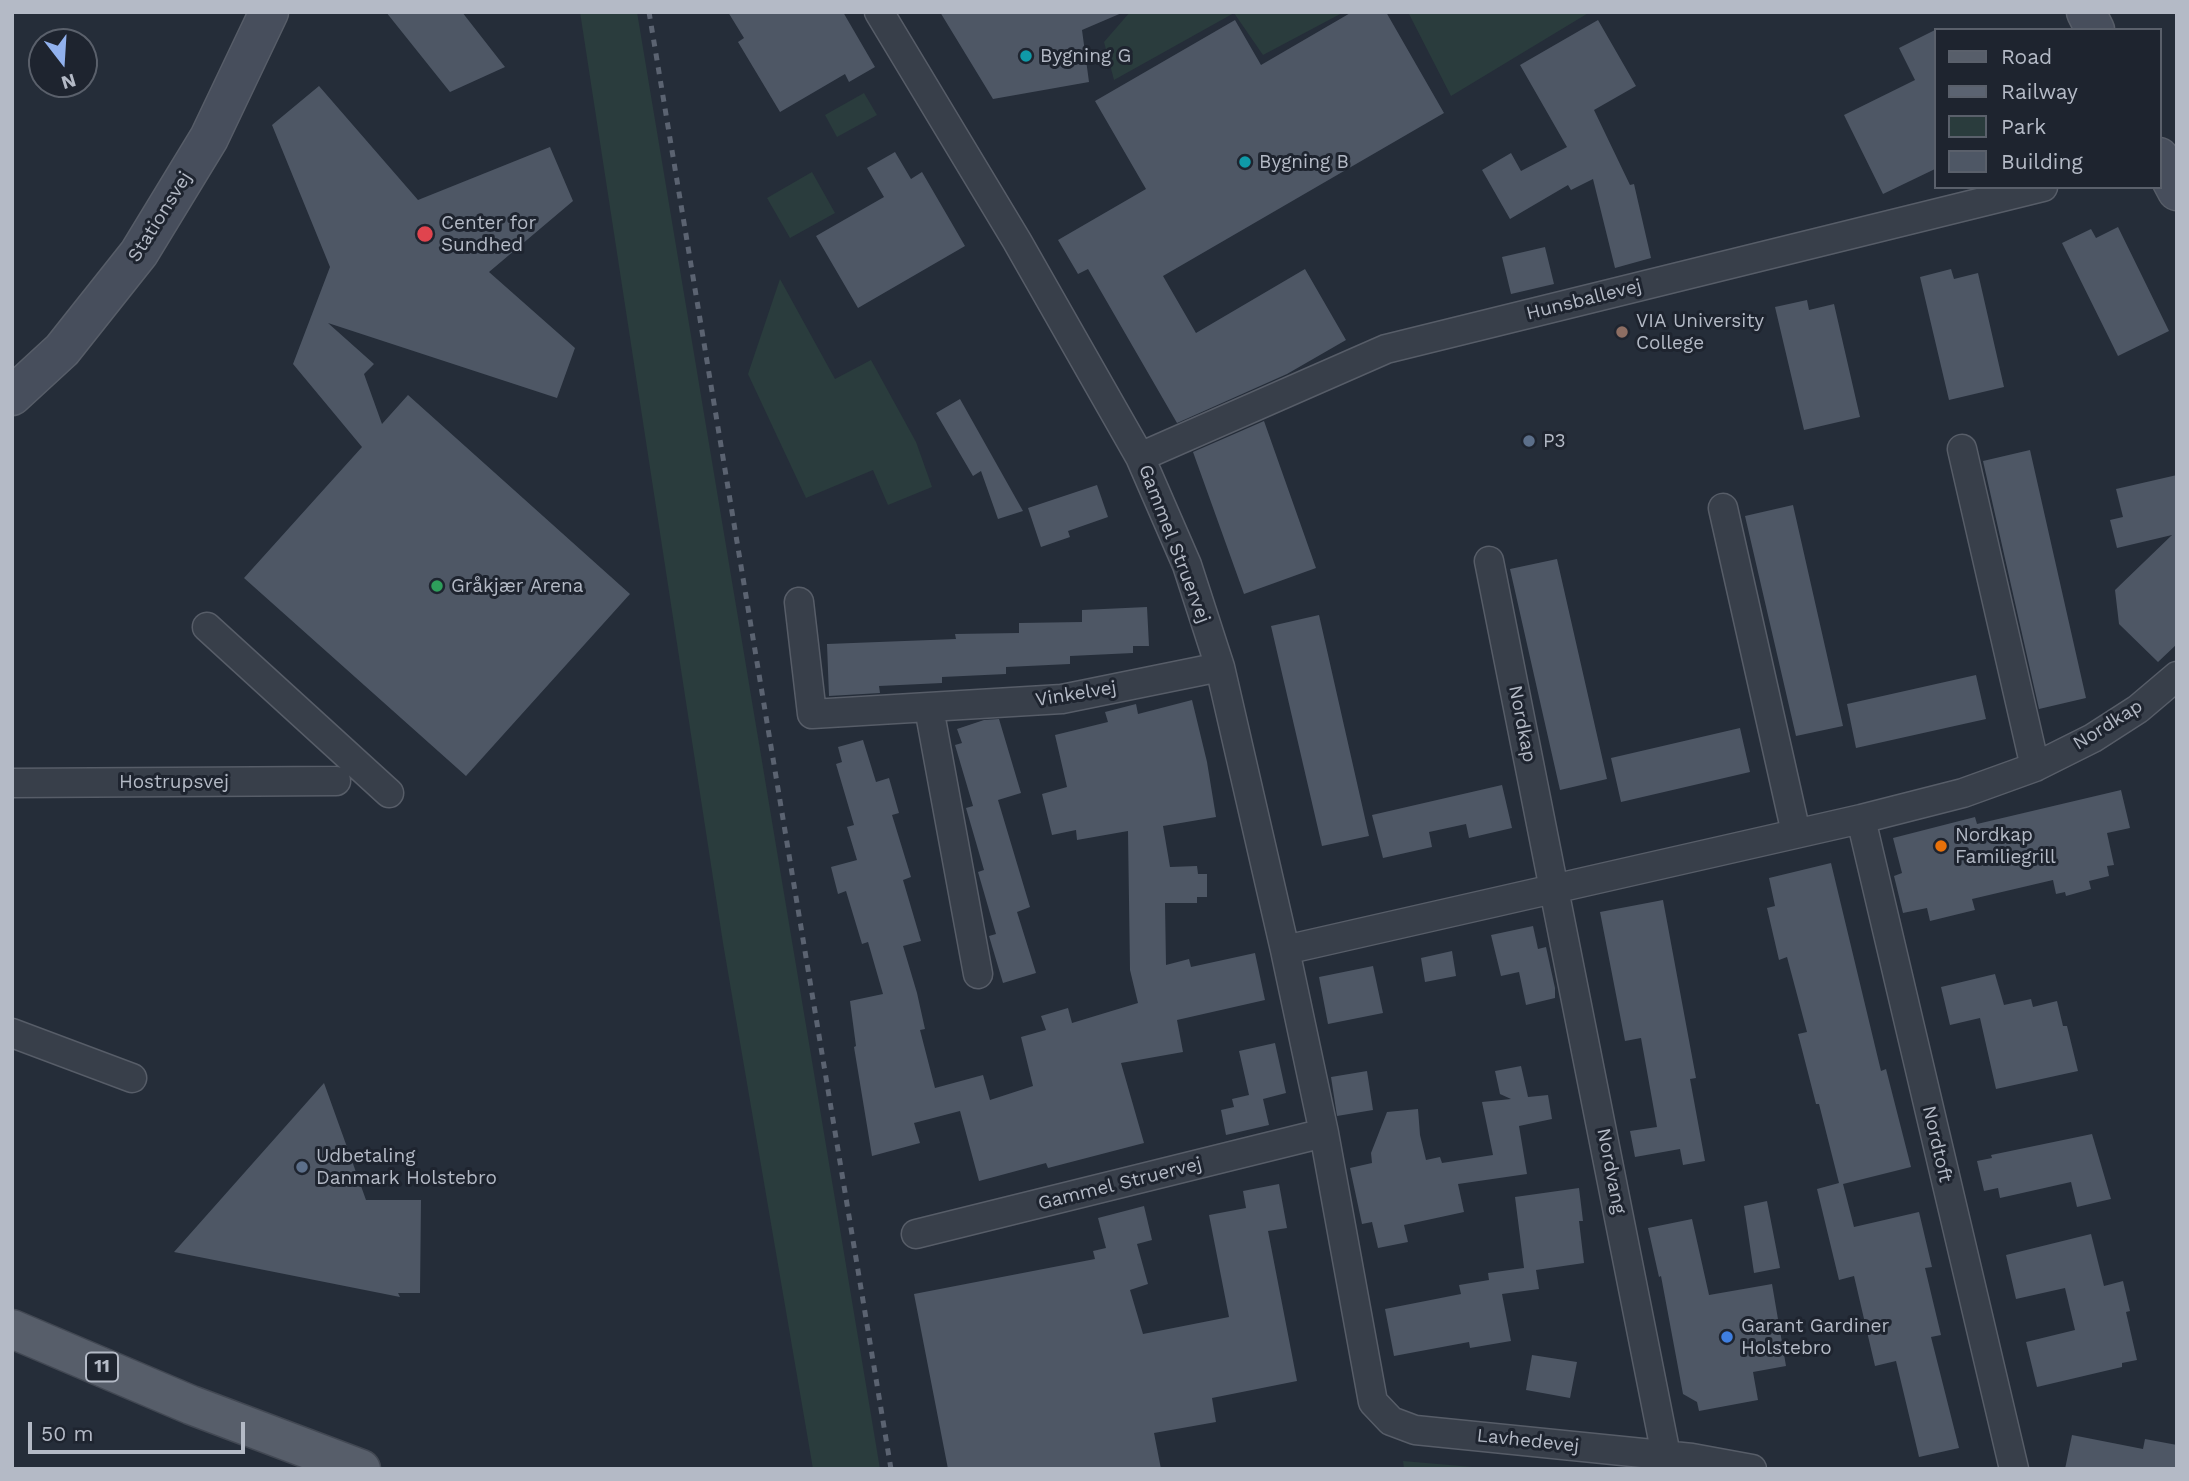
<!DOCTYPE html>
<meta charset="utf-8">
<style>
body{margin:0}
#map{position:relative;width:2189px;height:1481px;overflow:hidden;background:#252d39;font-family:"Work Sans",sans-serif}
canvas{display:block}
.frame{position:absolute;inset:0;border:14px solid #b4bac6;pointer-events:none}
.legend{position:absolute;left:1934px;top:28px;width:228px;height:161px;box-sizing:border-box;background:#1e242f;border:2px solid #5a606b;margin:0;padding:9px 12px;list-style:none;font-size:21px;color:#b4bac6}
.legend li{display:flex;align-items:center;gap:14px;height:35px}
.legend b{width:35px;border:2px solid #5a606b}
.north{position:absolute;left:28px;top:28px;width:70px;height:70px;box-sizing:border-box;background:#1e242f;border:2px solid #5a606b;border-radius:50%;rotate:163deg;font-size:19px;font-weight:700;line-height:28px;text-align:center;color:#b4bac6}
.north::after{content:'';display:block;margin:auto;width:24px;height:32px;background:#91b1ed;clip-path:polygon(50% 0,100% 100%,50% 72%,0 100%)}
.scale{position:absolute;left:28px;top:1422px;width:217px;height:32px;box-sizing:border-box;border:4px solid #b4bac6;border-top:0;padding-left:9px;font-size:21px;line-height:24px;white-space:nowrap;color:#b4bac6;-webkit-text-stroke:5px #1e242f;paint-order:stroke}
</style>
<div id="map">
<canvas width="2189" height="1481"></canvas>
<div class="frame"></div>
<ul class="legend">
<li><b style="height:9px;background:#575e6a"></b>Road</li>
<li><b style="height:9px;background:#5b6371"></b>Railway</li>
<li><b style="height:19px;background:#2a3c3d"></b>Park</li>
<li><b style="height:19px;background:#4e5765"></b>Building</li>
</ul>
<div class="north">N</div>
<div class="scale">50 m</div>
</div>
<script>
const c = document.querySelector('canvas').getContext('2d');
c.lineJoin = 'round';
function fill(path, color) {
  c.fillStyle = color;
  c.fill(path, 'evenodd');
}
function toPath(rows) {
  const path = new Path2D();
  for (const r of rows) {
    path.moveTo(r[0], r[1]);
    for (let i = 2; i < r.length; i += 2) path.lineTo(r[i], r[i + 1]);
  }
  return path;
}
function trace(path, color, width, dash) {
  c.strokeStyle = color;
  c.lineWidth = width;
  c.lineCap = dash ? 'butt' : 'round';
  c.setLineDash(dash || []);
  c.stroke(path);
}
function drawText(font, color, halo, rows, align = 'center') {
  c.font = font + ' "Work Sans",sans-serif';
  c.lineWidth = 6;
  c.setLineDash([]);
  c.textBaseline = 'middle';
  c.strokeStyle = halo;
  c.fillStyle = color;
  for (const [text, x, y, turn = 0] of rows) {
    c.save();
    c.translate(x, y);
    c.rotate((+turn || 0) * Math.PI / 180);
    c.textAlign = isNaN(turn) ? turn : align;
    if (halo) c.strokeText(text, 0, 0);
    c.fillText(text, 0, 0);
    c.restore();
  }
}
fill(toPath([
 [580,12,637,12,880,1469,813,1469,723,943],
 [1130,12,1344,12,1263,55,1234,13,1114,80,1104,42],
 [1408,12,1590,12,1451,96],
 [864,93,877,115,837,137,825,115],
 [812,172,835,213,790,238,767,198],
 [780,279,835,379,871,360,916,442,932,487,888,505,873,470,806,498,748,374],
 [1403,1461,1496,1469,1404,1469]
]), '#2a3c3d');
fill(toPath([
 [386,12,462,12,505,67,450,92],
 [728,12,843,12,875,67,849,82,845,74,780,112,738,42,744,38],
 [940,12,1124,12,1082,30,1089,82,993,99],
 [1352,12,1386,12,1444,113,1163,276,1196,333,1305,269,1346,340,1287,374,1177,423,1088,269,1078,274,1058,240,1146,189,1095,101,1235,20,1261,65],
 [1598,20,1636,86,1594,110,1630,185,1634,184,1651,258,1615,268,1593,179,1571,190,1568,185,1510,219,1482,170,1511,153,1521,171,1567,147,1520,65],
 [1935,30,1935,169,1883,194,1844,115,1915,80,1899,48],
 [319,86,418,200,550,147,573,201,489,272,575,348,557,398,328,323,374,364,364,374,382,424,408,395,630,594,466,776,244,578,362,447,293,364,330,267,272,125],
 [895,152,911,179,922,172,965,246,858,308,816,236,884,197,867,168],
 [2118,227,2169,331,2118,356,2062,243,2091,229,2096,238],
 [1545,247,1554,284,1511,294,1502,257],
 [1951,269,1954,279,1978,273,2004,387,1949,400,1920,277],
 [1807,300,1809,310,1834,304,1860,417,1804,430,1775,307],
 [960,399,1023,511,998,519,981,471,973,476,936,413],
 [1264,421,1316,568,1244,594,1193,452],
 [2030,450,2086,698,2039,709,1983,461],
 [2177,475,2177,644,2158,662,2119,624,2115,590,2172,535,2117,548,2110,520,2123,517,2116,489],
 [1097,485,1108,517,1068,531,1070,537,1041,547,1028,508],
 [1793,505,1843,726,1796,736,1745,516],
 [1557,559,1607,779,1560,790,1510,569],
 [1147,607,1149,646,1133,646,1133,653,1070,656,1070,664,1006,667,1006,674,942,677,942,683,879,686,880,693,829,696,827,644,956,639,955,634,1019,633,1019,623,1082,622,1082,610],
 [1319,615,1369,836,1322,846,1271,626],
 [1976,675,1986,719,1856,748,1847,704],
 [1192,700,1207,762,1216,817,1163,826,1170,867,1197,866,1198,874,1207,874,1207,897,1197,897,1197,903,1165,903,1166,965,1189,959,1191,967,1255,953,1265,1000,1177,1020,1183,1052,1121,1063,1144,1143,1048,1168,1046,1163,979,1181,960,1111,914,1123,920,1143,872,1156,854,1047,856,1046,850,1001,883,994,868,942,862,944,846,891,838,894,831,867,857,860,847,827,854,825,836,764,842,762,838,747,863,740,876,782,889,778,899,813,892,815,911,877,903,880,921,941,903,946,917,993,925,1029,920,1030,935,1088,983,1075,990,1100,1033,1086,1021,1037,1046,1030,1041,1016,1068,1008,1072,1023,1138,1003,1130,970,1128,831,1077,840,1076,830,1052,835,1042,794,1067,787,1055,735,1108,722,1105,712,1136,704,1138,714],
 [999,719,1021,793,998,800,1030,907,1017,912,1036,973,1003,983,989,936,996,934,978,872,984,870,966,808,973,806,955,745,962,743,957,729,984,720],
 [1740,728,1750,772,1621,802,1611,758],
 [1502,785,1512,828,1469,838,1466,824,1429,832,1432,847,1383,858,1372,815],
 [2121,790,2130,828,2107,833,2114,865,2107,866,2109,876,2089,881,2091,889,2066,896,2065,892,2056,894,2053,880,1972,899,1975,910,1930,921,1927,908,1903,913,1894,876,1902,873,1893,838,1975,817,1977,824],
 [1831,863,1881,1071,1886,1069,1911,1167,1843,1184,1854,1227,1919,1212,1932,1267,1925,1268,1941,1335,1931,1337,1959,1448,1919,1457,1896,1361,1875,1366,1854,1276,1839,1280,1817,1189,1839,1183,1819,1104,1816,1104,1798,1034,1807,1032,1787,957,1779,960,1767,908,1775,906,1769,878],
 [1663,900,1696,1078,1690,1079,1705,1161,1683,1165,1680,1149,1635,1157,1630,1131,1657,1127,1641,1038,1625,1041,1600,912],
 [1533,926,1538,949,1546,947,1555,988,1555,998,1526,1005,1519,972,1501,976,1491,935],
 [1452,951,1456,976,1425,982,1421,958],
 [1373,966,1383,1013,1328,1024,1319,977],
 [1995,974,2004,1005,2031,999,2033,1007,2057,1001,2063,1026,2067,1026,2078,1071,1996,1089,1980,1018,1950,1025,1941,987],
 [1275,1043,1286,1093,1263,1099,1269,1125,1226,1135,1221,1110,1234,1107,1232,1099,1249,1095,1239,1051],
 [1521,1066,1528,1097,1548,1095,1552,1119,1519,1126,1527,1174,1458,1184,1464,1212,1404,1225,1408,1242,1378,1248,1372,1222,1362,1224,1350,1168,1372,1163,1371,1153,1387,1112,1418,1109,1420,1135,1426,1160,1440,1157,1442,1163,1493,1155,1482,1102,1511,1099,1500,1094,1495,1071],
 [1367,1071,1373,1110,1337,1116,1331,1077],
 [324,1083,366,1200,421,1200,420,1293,398,1293,400,1297,174,1252],
 [2092,1134,2111,1199,2077,1207,2071,1182,2000,1198,1998,1188,1984,1191,1977,1161,1992,1158,1991,1155],
 [1279,1184,1287,1228,1268,1231,1297,1381,1212,1398,1216,1422,1154,1433,1161,1469,948,1469,914,1294,1095,1259,1093,1251,1106,1248,1098,1218,1144,1206,1152,1240,1137,1244,1148,1284,1130,1290,1143,1334,1229,1317,1209,1215,1246,1208,1243,1191],
 [1579,1188,1583,1221,1579,1221,1584,1263,1536,1270,1539,1289,1502,1294,1511,1341,1470,1348,1469,1342,1394,1356,1385,1309,1461,1294,1459,1285,1489,1280,1488,1273,1524,1268,1515,1197],
 [1767,1201,1780,1268,1754,1273,1744,1206],
 [1692,1219,1709,1295,1772,1284,1786,1366,1753,1372,1758,1400,1699,1411,1697,1402,1683,1394,1661,1276,1659,1277,1648,1228],
 [2091,1234,2104,1286,2123,1281,2130,1311,2126,1312,2137,1360,2122,1363,2122,1367,2037,1387,2026,1342,2075,1330,2065,1288,2016,1299,2006,1255],
 [1532,1355,1577,1362,1570,1398,1526,1390],
 [2072,1435,2143,1449,2145,1439,2177,1445,2177,1469,2065,1469]
]), '#4e5765');
const street = toPath([
 [879,12,1017,241,1140,457,1187,565,1220,667,1285,950,1324,1133,1373,1402,1391,1421,1415,1430,1692,1458,1752,1469],
 [1962,449,2035,767],
 [1140,457,1386,349,2043,187],
 [1723,508,1796,833],
 [1489,561,1666,1455],
 [799,602,812,714,1062,699,1220,667],
 [207,627,389,793],
 [929,708,978,974],
 [12,783,336,781],
 [1861,819,2014,1469],
 [1285,950,1861,819,1963,793,2035,767,2093,738,2138,709,2177,676],
 [12,1033,132,1078],
 [916,1234,1324,1133]
]);
const secondary = toPath([
 [2086,12,2095,30],
 [2159,157,2177,191],
 [12,396,62,350,139,253,209,138,269,12]
]);
const primary = toPath([
 [12,1329,191,1405,361,1469]
]);
trace(street, '#575d68', 31);
trace(secondary, '#575d68', 41);
trace(primary, '#424853', 41);
trace(street, '#383f4a', 28);
trace(secondary, '#474e5c', 38);
trace(primary, '#575e6a', 38);
trace(toPath([
 [649,12,891,1469]
]), '#5b6371', 5, [7, 7]);
for (const [x, y, r, color] of [
 [1026,56,7,"#0f9aa8"],
 [1245,162,7,"#0f9aa8"],
 [425,234,9,"#e0444e"],
 [1622,332,7,"#8d6e63"],
 [1529,441,7,"#5c6f8a"],
 [437,586,7,"#2e9e5b"],
 [1941,846,7,"#e8710a"],
 [302,1167,7,"#5c6f8a"],
 [1727,1337,7,"#3f7fe0"]
]) {
  const dot = new Path2D();
  dot.arc(x, y, r, 0, 2 * Math.PI);
  c.fillStyle = color;
  c.fill(dot);
  trace(dot, '#1e242f', 2.5);
}
for (const [x, y, w] of [
 [102,1367,32]
]) {
  const box = new Path2D();
  box.roundRect(x - w / 2, y - 14.5, w, 29, 5);
  c.fillStyle = '#1e242f';
  c.fill(box);
  trace(box, '#b4bac6', 2);
}
drawText('bold 18px', '#b4bac6', null, [
 ["11",102,1367]
]);
drawText('19px', '#b4bac6', '#1e242f', [
 ["Bygning G",1040,56],
 ["Bygning B",1259,162],
 ["Center for",441,223],
 ["Sundhed",441,245],
 ["VIA University",1636,321],
 ["College",1636,343],
 ["P3",1543,441],
 ["Gråkjær Arena",451,586],
 ["Nordkap",1955,835],
 ["Familiegrill",1955,857],
 ["Udbetaling",316,1156],
 ["Danmark Holstebro",316,1178],
 ["Garant Gardiner",1741,1326],
 ["Holstebro",1741,1348]
], 'left');
drawText('19px', '#b4bac6', '#1e242f', [
 ["Stationsvej",160,217,-58],
 ["Hunsballevej",1584,300,-14],
 ["Gammel Struervej",1174,544,69],
 ["Vinkelvej",1076,694,-9],
 ["Nordkap",1522,724,79],
 ["Nordkap",2108,725,-32],
 ["Hostrupsvej",174,782],
 ["Nordtoft",1937,1144,77],
 ["Nordvang",1611,1171,79],
 ["Gammel Struervej",1120,1184,-14],
 ["Lavhedevej",1528,1441,6]
]);
</script>
